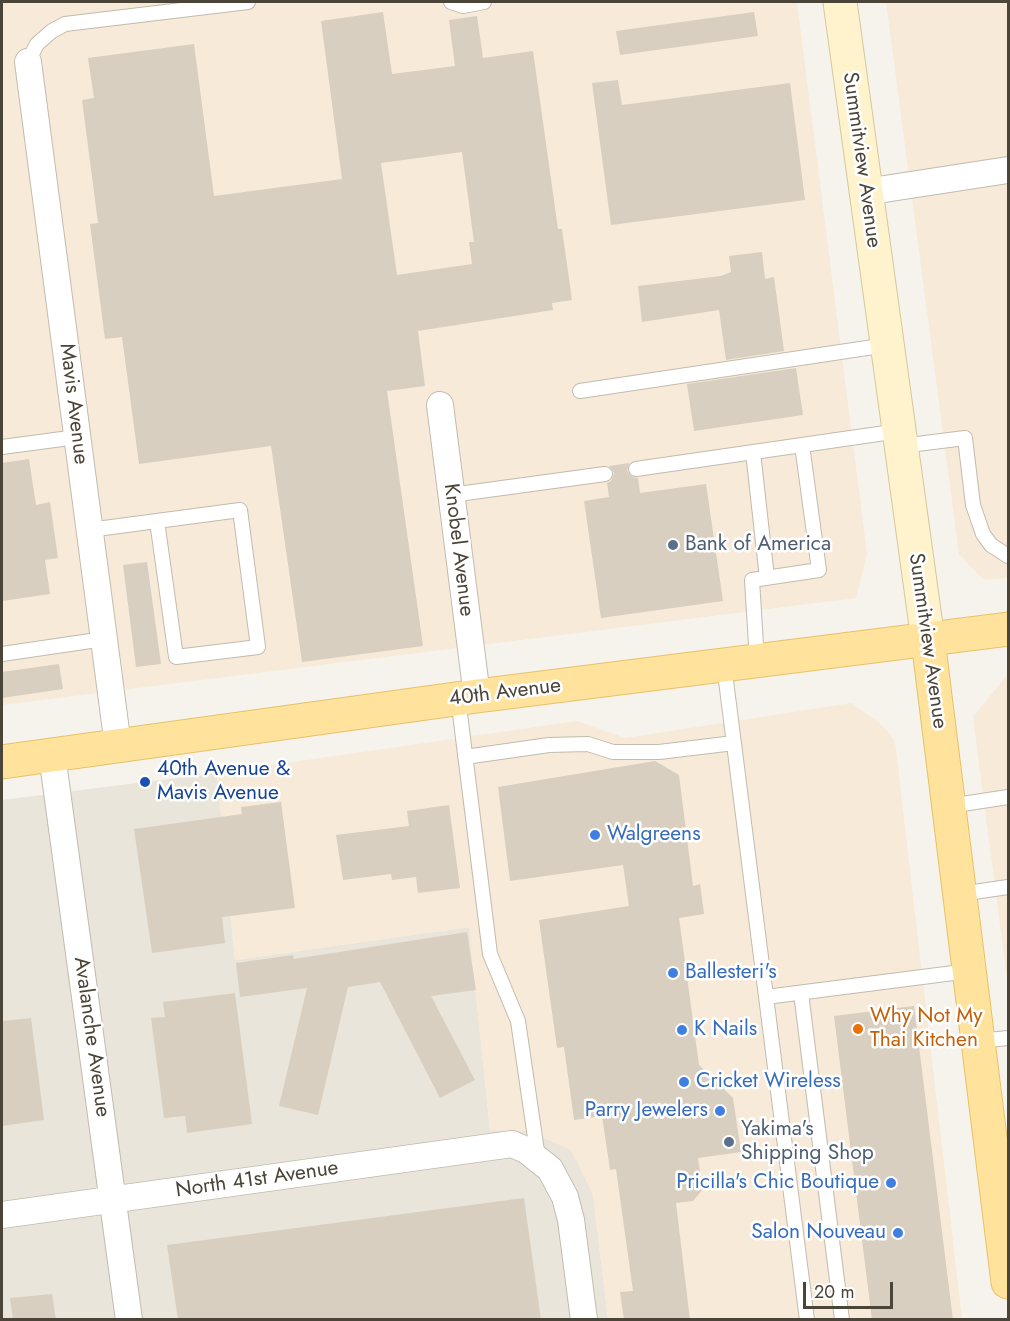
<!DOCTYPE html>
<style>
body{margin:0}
#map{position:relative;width:1010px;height:1321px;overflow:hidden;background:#f6f3ec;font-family:Jost,sans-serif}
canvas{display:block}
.frame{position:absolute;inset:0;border:3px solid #4b4439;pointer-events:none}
.scale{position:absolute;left:803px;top:1282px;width:90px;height:27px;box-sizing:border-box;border:3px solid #4b4439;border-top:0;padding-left:8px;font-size:18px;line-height:21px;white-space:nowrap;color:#4b4439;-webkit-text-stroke:4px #fff;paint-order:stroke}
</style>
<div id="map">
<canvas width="1010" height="1321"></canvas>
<div class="frame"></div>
<div class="scale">20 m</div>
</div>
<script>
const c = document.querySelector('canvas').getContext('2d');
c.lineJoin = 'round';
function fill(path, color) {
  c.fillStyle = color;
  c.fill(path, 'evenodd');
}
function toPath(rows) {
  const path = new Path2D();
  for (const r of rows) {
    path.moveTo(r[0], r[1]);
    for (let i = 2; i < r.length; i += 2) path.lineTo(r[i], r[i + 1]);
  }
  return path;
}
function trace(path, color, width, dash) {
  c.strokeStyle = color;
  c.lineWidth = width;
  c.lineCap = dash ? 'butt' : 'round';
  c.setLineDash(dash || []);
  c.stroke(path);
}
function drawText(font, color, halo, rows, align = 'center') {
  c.font = font + ' Jost,sans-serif';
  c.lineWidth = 5;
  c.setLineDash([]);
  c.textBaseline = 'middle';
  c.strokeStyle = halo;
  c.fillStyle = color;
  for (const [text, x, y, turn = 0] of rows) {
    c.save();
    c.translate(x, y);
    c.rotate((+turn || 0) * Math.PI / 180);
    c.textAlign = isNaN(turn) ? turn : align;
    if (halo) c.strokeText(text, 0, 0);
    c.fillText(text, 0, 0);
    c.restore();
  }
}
fill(toPath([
 [217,773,235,960,469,927,490,1130,528,1131,571,1149,593,1194,608,1319,2,1319,2,800]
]), '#eae5da');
fill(toPath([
 [2,2,797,2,867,554,856,598,2,705],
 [886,2,1008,2,1008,578,984,580,959,554],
 [1008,674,1008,987,973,717],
 [852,703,883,726,895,741,962,1319,608,1319,593,1194,571,1150,528,1131,490,1130,469,927,235,960,217,773,577,721,625,738]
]), '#f7ead8');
fill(toPath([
 [383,12,392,74,455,66,449,20,477,16,483,58,533,51,558,229,562,229,572,300,552,303,553,310,418,331,425,386,387,391,423,646,302,662,271,446,139,464,122,337,105,339,90,224,98,223,82,100,94,98,88,58,194,44,214,196,342,179,321,21],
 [462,152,474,242,469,242,472,264,397,275,381,163],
 [754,12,758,36,620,55,616,31],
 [618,80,622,105,790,83,805,200,611,225,592,83],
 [762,252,765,279,774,277,784,351,726,360,719,310,642,322,638,286,721,276,731,272,729,256],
 [796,368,803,415,694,431,687,384],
 [29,459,36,505,50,502,58,558,45,560,50,594,2,601,2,463],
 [629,463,627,471,632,477,638,478,640,493,706,484,723,601,601,618,584,501,609,497,607,483,611,481,614,473,609,466],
 [147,562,161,664,136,667,123,565],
 [59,664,63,689,2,698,2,672],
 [655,761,679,775,693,886,700,884,704,914,679,918,699,1065,733,1098,741,1152,698,1158,703,1189,693,1201,676,1203,690,1320,624,1320,620,1292,633,1291,616,1169,610,1170,602,1116,574,1120,564,1047,557,1048,539,920,629,906,623,865,510,881,498,787],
 [281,802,295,908,222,917,225,943,152,953,134,829,242,814,241,807],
 [449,805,460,888,418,893,416,877,392,880,391,874,343,880,336,835,409,826,407,811],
 [467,932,476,990,431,996,475,1080,440,1098,380,982,348,987,318,1115,279,1106,307,988,240,997,236,963,293,955,294,959],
 [235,993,252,1124,187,1133,185,1116,164,1118,151,1018,165,1017,163,1002],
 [914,1006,953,1320,872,1320,834,1016],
 [31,1018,44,1120,2,1126,2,1021],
 [524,1198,541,1320,178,1320,167,1245],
 [52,1294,56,1320,13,1320,10,1298]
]), '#d8cfc1');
const service = toPath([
 [451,2,463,6,484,2],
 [28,62,37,44,52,31,65,24,248,2],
 [580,391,887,345],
 [901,446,965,438,973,505,983,534,991,545,1008,556],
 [2,447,77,437],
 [753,452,767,578],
 [636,469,899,431],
 [451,495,605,474],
 [89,530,240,510,258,647,176,657,157,521],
 [2,654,104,639],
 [757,661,752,580,819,570,802,445],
 [724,665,807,1320],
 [458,698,490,954,518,1021,538,1158],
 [465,757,549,745,588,744,613,752,659,752,734,743],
 [949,806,1008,797],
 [960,894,1008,887],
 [801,993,842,1320],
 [766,997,969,971],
 [979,1041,1008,1038]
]);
const minor = toPath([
 [28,62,118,746],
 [865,192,1008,170],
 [440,405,477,696],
 [52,755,129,1320],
 [2,1215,512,1144,526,1150,550,1169,565,1197,571,1220,584,1320]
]);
const secondary = toPath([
 [840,2,928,640]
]);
const primary = toPath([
 [928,640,1008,1282],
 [2,762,477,696,1008,629]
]);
trace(service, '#c2bbae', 16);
trace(minor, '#c2bbae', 28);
trace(secondary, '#d6c79b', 35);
trace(primary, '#e6c16a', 35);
trace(service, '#fff', 14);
trace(minor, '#fff', 26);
trace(secondary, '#fff3cd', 33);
trace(primary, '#ffe39c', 33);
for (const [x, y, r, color] of [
 [673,545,6,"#5c6f8a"],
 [145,782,6,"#1a4fb4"],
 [595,835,6,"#3f7fe0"],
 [673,973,6,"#3f7fe0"],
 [858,1029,6,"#e8710a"],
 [682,1030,6,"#3f7fe0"],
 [684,1082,6,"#3f7fe0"],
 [720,1111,6,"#3f7fe0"],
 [729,1142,6,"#5c6f8a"],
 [891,1183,6,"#3f7fe0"],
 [898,1233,6,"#3f7fe0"]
]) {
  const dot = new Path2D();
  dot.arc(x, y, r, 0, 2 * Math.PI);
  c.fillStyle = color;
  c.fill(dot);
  trace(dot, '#fff', 2);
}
drawText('21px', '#4b4439', '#fff', [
 ["Summitview Avenue",861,160,82],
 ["Mavis Avenue",73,404,83],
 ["Knobel Avenue",458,550,83],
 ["Summitview Avenue",927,641,82],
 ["40th Avenue",505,693,-7],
 ["Avalanche Avenue",91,1037,82],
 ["North 41st Avenue",257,1180,-8]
]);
drawText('21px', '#4e5e75', '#fff', [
 ["Bank of America",685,545],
 ["Yakima's",741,1130],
 ["Shipping Shop",741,1154]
], 'left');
drawText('21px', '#164399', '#fff', [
 ["40th Avenue &",157,770],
 ["Mavis Avenue",157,794]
], 'left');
drawText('21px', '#366cbe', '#fff', [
 ["Walgreens",607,835],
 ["Ballesteri's",685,973],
 ["K Nails",694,1030],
 ["Cricket Wireless",696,1082],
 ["Parry Jewelers",708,1111,"right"],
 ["Pricilla's Chic Boutique",879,1183,"right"],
 ["Salon Nouveau",886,1233,"right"]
], 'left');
drawText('21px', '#c56008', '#fff', [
 ["Why Not My",870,1017],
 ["Thai Kitchen",870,1041]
], 'left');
</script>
